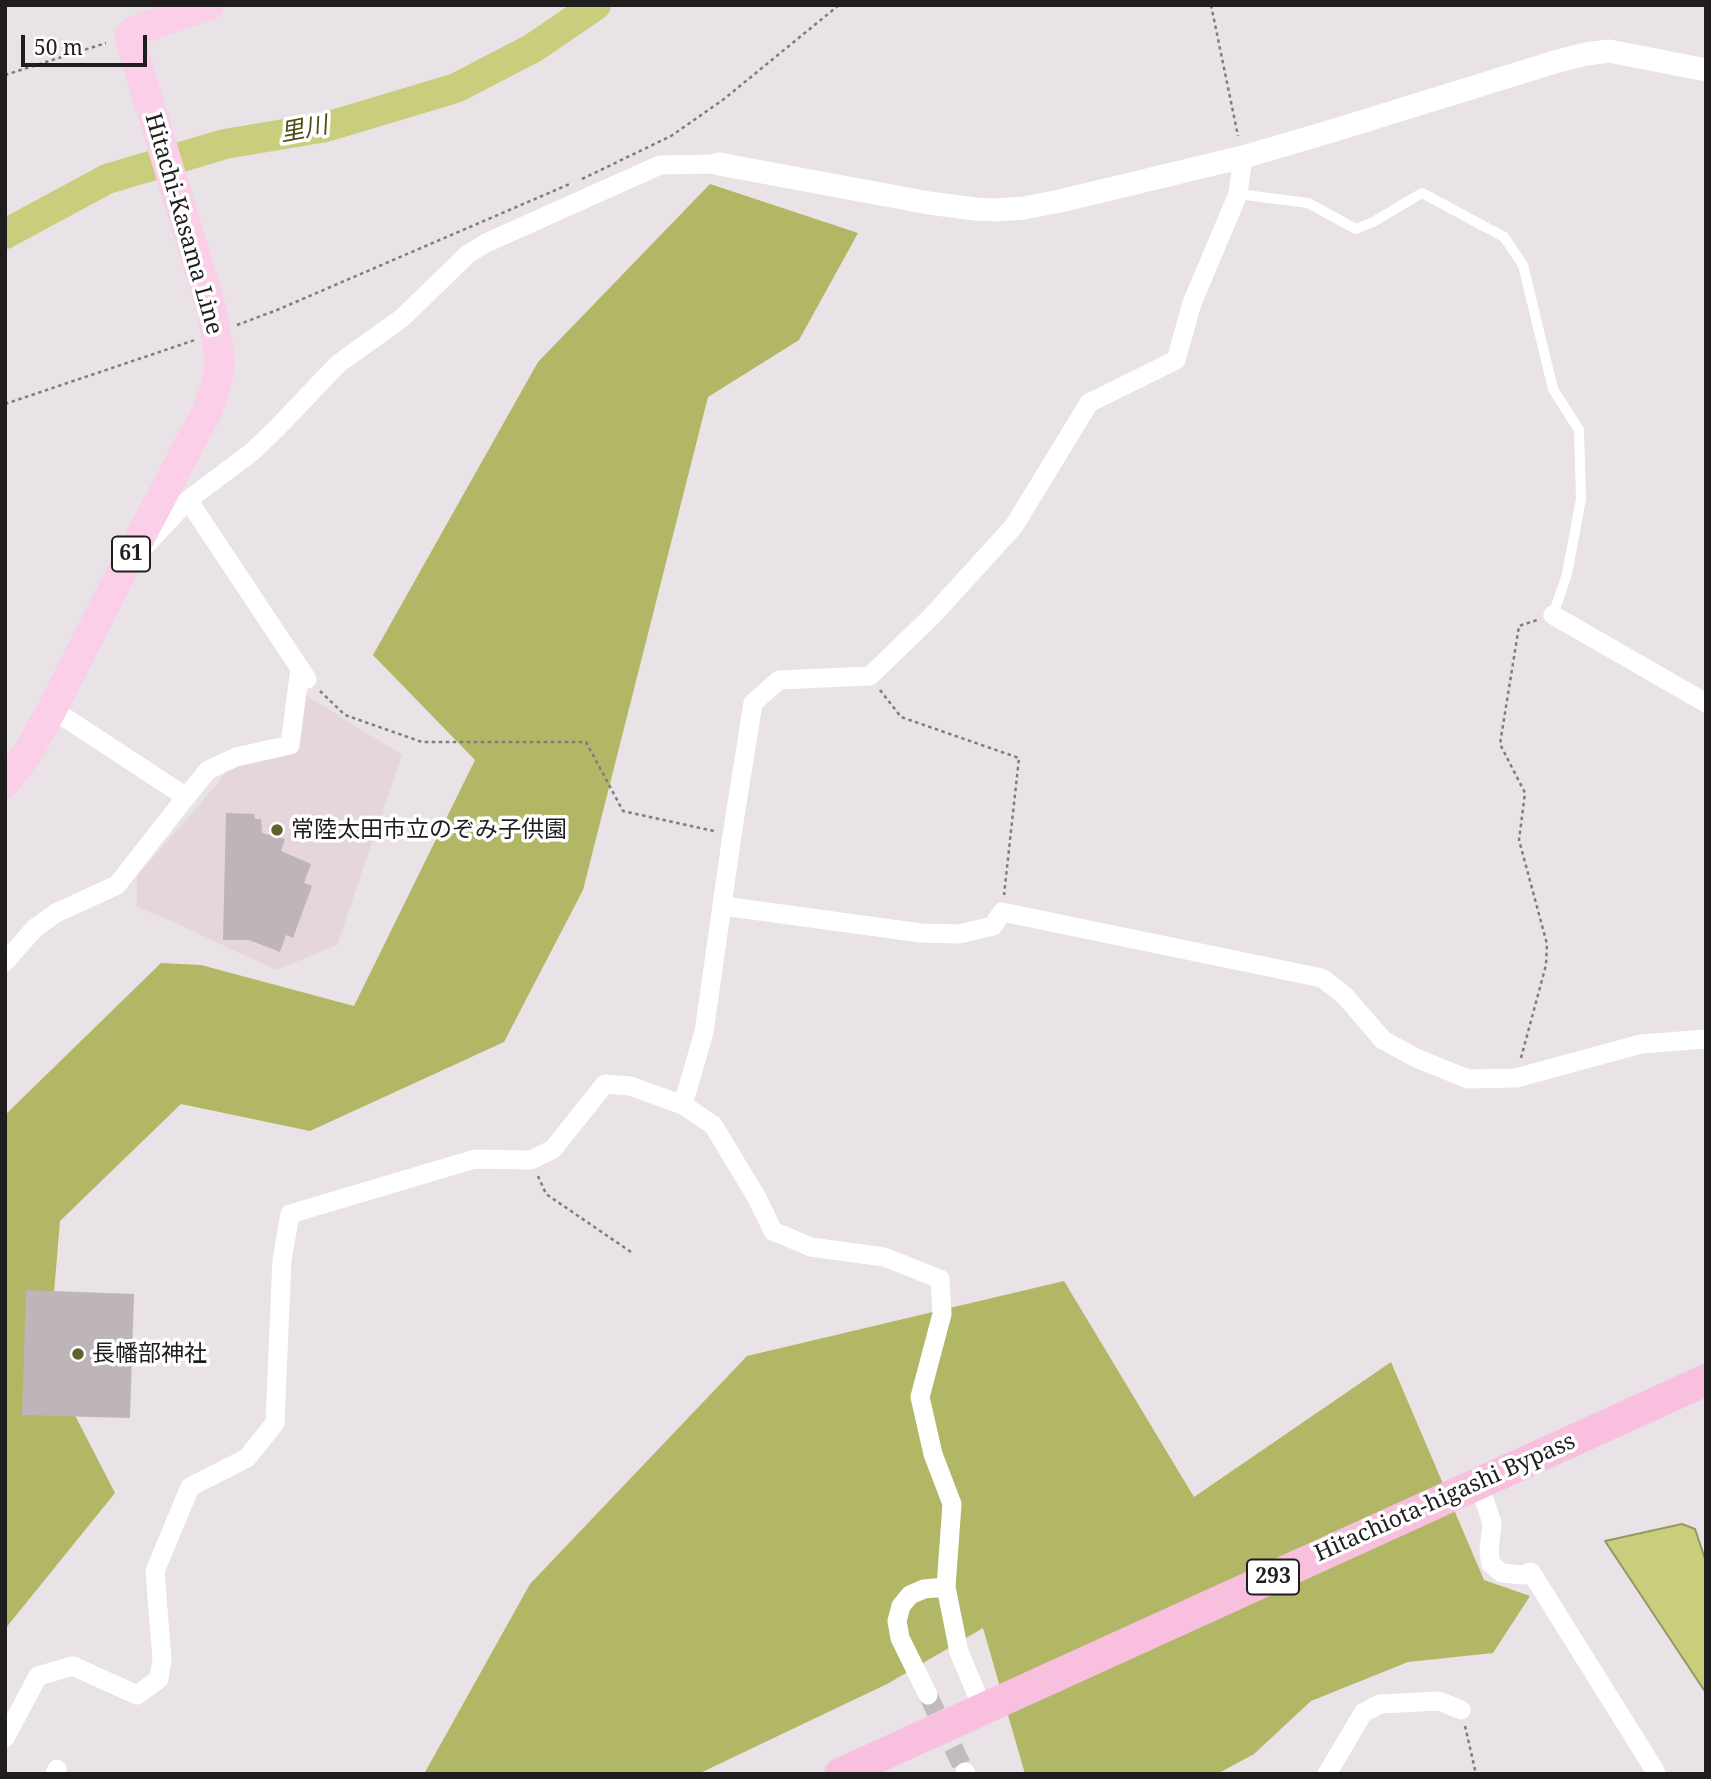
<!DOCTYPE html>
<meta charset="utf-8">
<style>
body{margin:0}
#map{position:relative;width:1711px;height:1779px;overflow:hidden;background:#e9e2e6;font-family:"Noto Serif",serif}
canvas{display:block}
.frame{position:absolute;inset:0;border:7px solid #1f1d1e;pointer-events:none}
.scale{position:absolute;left:21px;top:35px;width:126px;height:32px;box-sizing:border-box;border:4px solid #1f1d1e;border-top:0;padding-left:9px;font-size:21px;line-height:24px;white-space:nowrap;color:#1f1d1e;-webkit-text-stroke:5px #fff;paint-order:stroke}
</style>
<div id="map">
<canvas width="1711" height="1779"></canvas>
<div class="frame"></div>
<div class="scale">50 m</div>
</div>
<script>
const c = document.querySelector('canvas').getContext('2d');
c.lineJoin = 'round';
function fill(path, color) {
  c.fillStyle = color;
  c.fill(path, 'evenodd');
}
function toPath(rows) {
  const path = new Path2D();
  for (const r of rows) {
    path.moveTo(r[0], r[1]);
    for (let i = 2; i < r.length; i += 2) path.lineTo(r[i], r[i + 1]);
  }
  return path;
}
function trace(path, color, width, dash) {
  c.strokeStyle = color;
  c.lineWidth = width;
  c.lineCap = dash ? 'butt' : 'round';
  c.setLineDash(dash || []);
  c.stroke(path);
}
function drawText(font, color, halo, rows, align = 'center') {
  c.font = font + ' "Noto Serif","Noto Sans JP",serif';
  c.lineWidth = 7;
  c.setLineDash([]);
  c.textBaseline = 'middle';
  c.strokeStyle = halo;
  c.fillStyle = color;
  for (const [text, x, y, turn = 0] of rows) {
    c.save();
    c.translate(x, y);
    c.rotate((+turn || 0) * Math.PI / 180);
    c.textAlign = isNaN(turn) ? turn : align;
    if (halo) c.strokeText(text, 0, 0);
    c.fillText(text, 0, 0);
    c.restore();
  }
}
fill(toPath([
 [304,694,402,755,337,945,276,970,169,920,137,907,137,876,217,784,232,763,292,753]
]), '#e5d6de');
fill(toPath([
 [710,184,858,233,799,340,708,397,583,890,504,1042,310,1131,181,1104,60,1221,48,1363,115,1493,5,1629,5,1115,161,963,201,965,354,1006,475,760,373,655,538,362],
 [1064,1281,1194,1497,1391,1362,1484,1580,1530,1596,1493,1653,1408,1662,1311,1701,1254,1754,1217,1774,1025,1774,983,1628,887,1684,698,1774,424,1774,530,1584,747,1356]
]), '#b2b766');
const water = toPath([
 [1682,1524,1695,1529,1706,1562,1706,1693,1605,1541,1682,1524]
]);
fill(water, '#c8ce7c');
trace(water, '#959960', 2);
trace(toPath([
 [5,234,107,179,225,144,326,127,456,88,533,48,596,5]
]), '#c8ce7c', 30);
fill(toPath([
 [226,813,254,814,255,819,261,819,262,833,285,839,281,851,311,864,304,883,312,886,293,938,286,935,280,952,249,940,223,940],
 [26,1290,134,1294,130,1418,22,1415]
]), '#bdb5b9');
trace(toPath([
 [928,1695,965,1772]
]), '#c1bbbe', 19, [19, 10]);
trace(toPath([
 [1211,5,1238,136],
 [5,75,106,43],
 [582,179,671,136,724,99,839,5],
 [237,325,277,310,572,183],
 [5,404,195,340],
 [880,690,901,717,1019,758,1004,895],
 [320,691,345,715,422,742,586,742,623,811,714,831],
 [1521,1058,1546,965,1547,944,1519,840,1525,793,1500,744,1519,626,1537,620],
 [538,1176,546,1194,631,1252],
 [1465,1726,1476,1774]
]), '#807c7e', 2.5, [3.5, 3.5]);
trace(toPath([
 [1238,194,1308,203,1356,229,1373,222,1422,193,1504,237,1523,265,1553,389,1579,430,1581,499,1567,574,1553,615]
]), '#fff', 10);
trace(toPath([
 [188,500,307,679],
 [146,545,188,500,252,452,277,428,338,364,402,318,468,254,486,243,660,165,719,164],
 [1553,615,1706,703],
 [186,797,208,770,236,757,290,745,300,669],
 [723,906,921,933,959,934,993,926,1002,912,1322,978,1344,995,1383,1040,1416,1058,1468,1079,1516,1078,1641,1044,1706,1039],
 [5,962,35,928,56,913,117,885,186,797,52,709],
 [683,1105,704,1032,732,835,753,703,779,680,870,676,932,616,1014,526,1089,403,1176,360,1192,303,1238,194,1243,157],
 [1476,1484,1485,1502,1492,1523,1489,1552,1491,1564,1502,1573,1523,1575,1531,1572,1654,1769,1656,1774],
 [928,1695,900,1638,897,1621,901,1606,910,1595,924,1589,946,1587],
 [5,1738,38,1676,73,1666,137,1695,159,1679,162,1659,155,1571,190,1487,247,1458,275,1423,282,1260,290,1214,475,1159,531,1160,553,1149,605,1084,630,1086,683,1105,713,1125,757,1198,773,1231,811,1247,884,1257,940,1279,942,1314,920,1397,933,1454,952,1504,946,1587,959,1652,983,1709],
 [965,1772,966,1774],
 [55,1774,57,1769],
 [1327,1774,1363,1713,1380,1704,1439,1701,1461,1710]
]), '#fff', 19);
trace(toPath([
 [719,164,929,203,975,209,997,210,1024,208,1060,201,1243,157,1332,131,1558,61,1586,54,1609,51,1706,70]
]), '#fff', 23);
trace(toPath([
 [5,783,27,754,52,709,124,568,207,411,217,383,220,362,213,314,130,40,130,35,134,31,209,5]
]), '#facfe7', 30);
trace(toPath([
 [840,1774,1706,1380]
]), '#f8bfdf', 32);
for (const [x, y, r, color] of [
 [277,830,7,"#5e612f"],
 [78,1354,7,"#5e612f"]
]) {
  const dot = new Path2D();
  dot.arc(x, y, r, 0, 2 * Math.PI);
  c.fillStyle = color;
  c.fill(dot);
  trace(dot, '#fff', 2.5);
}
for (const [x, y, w] of [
 [131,554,38],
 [1273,1577,52]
]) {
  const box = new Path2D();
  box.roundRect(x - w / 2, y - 17.5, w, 35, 5);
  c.fillStyle = '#fff';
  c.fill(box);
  trace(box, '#1f1d1e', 2);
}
drawText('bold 21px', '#1f1d1e', null, [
 ["61",131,554],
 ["293",1273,1577]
]);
drawText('23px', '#1f1d1e', '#fff', [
 ["Hitachi-Kasama Line",183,224,74],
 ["Hitachiota-higashi Bypass",1445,1498,-24]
]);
drawText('23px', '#1f1d1e', '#fff', [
 ["常陸太田市立のぞみ子供園",291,830],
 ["長幡部神社",92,1354]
], 'left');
drawText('italic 24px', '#4b4e10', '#fff', [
 ["里川",304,130,-11]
]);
</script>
